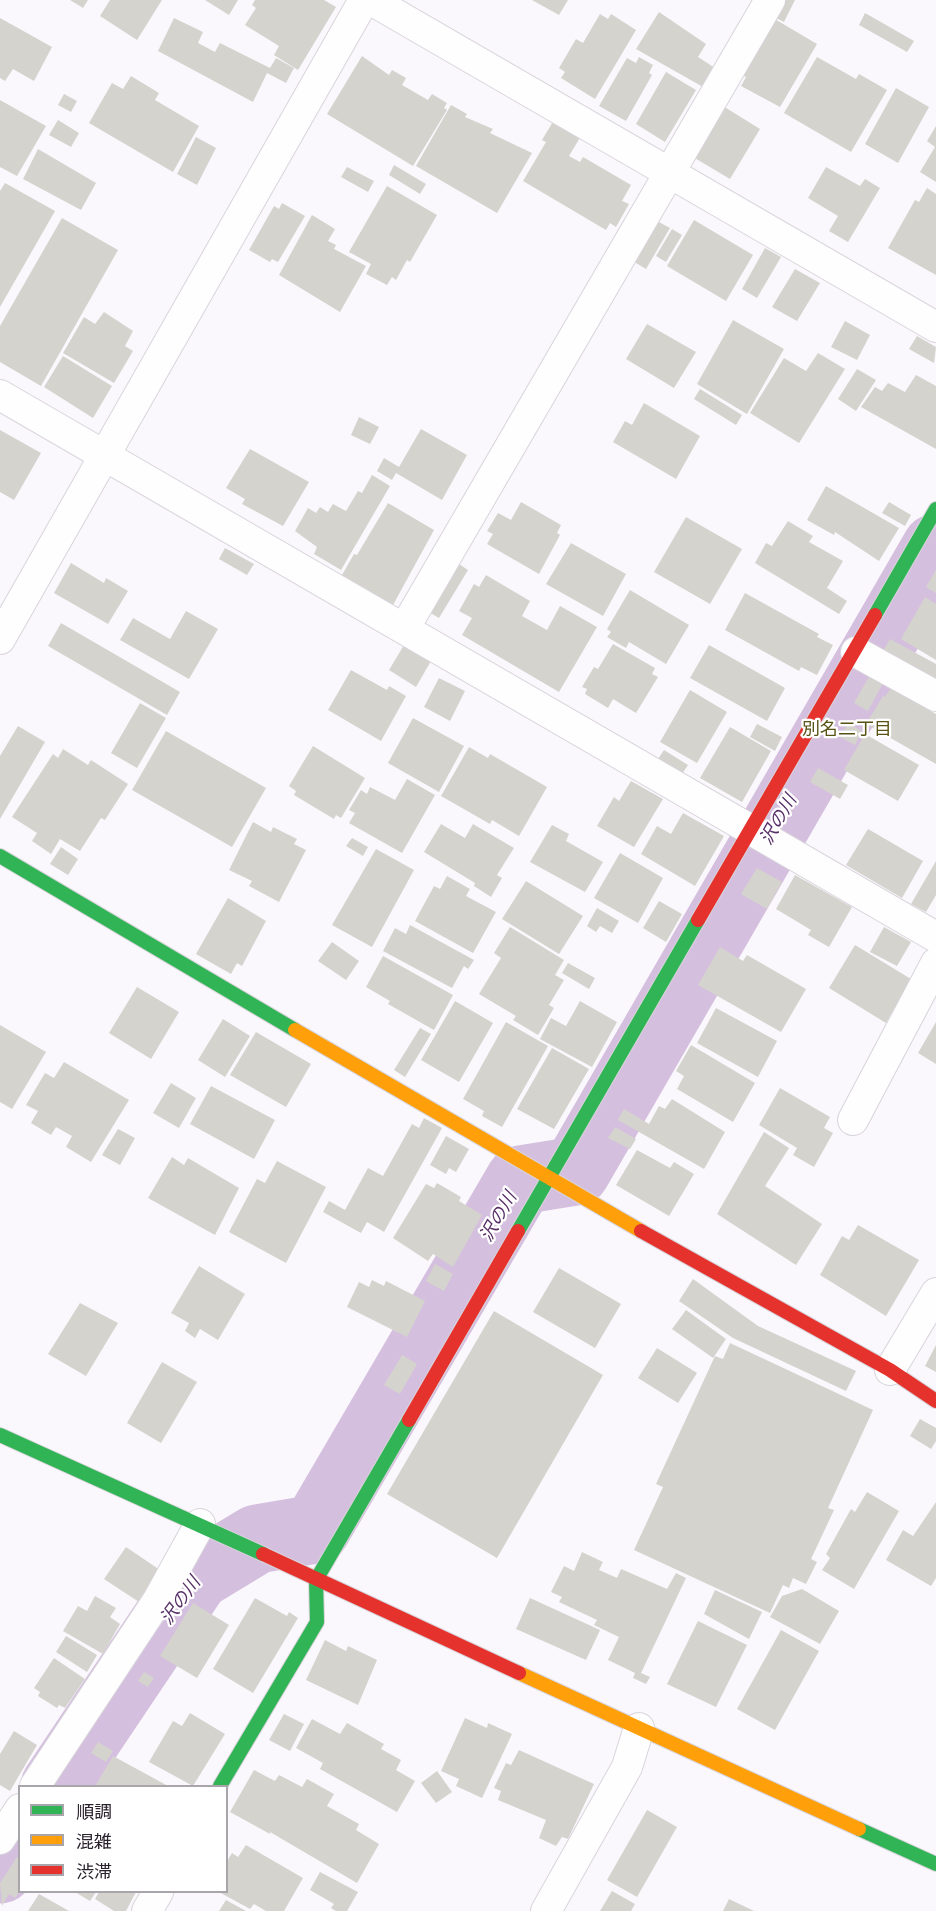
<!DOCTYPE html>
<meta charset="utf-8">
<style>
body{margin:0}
#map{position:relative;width:936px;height:1911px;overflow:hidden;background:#faf8fc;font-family:Arial,"Noto Sans JP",sans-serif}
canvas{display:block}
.legend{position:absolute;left:18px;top:1785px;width:210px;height:108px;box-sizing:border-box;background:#fff;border:2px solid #a9a6ab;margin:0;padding:8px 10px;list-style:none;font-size:18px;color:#29212c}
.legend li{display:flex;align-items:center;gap:12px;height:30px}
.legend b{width:30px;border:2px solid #a9a6ab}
</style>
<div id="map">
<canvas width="936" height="1911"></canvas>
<ul class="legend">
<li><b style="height:8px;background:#30b455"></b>順調</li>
<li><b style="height:8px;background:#ff9f0a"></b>混雑</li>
<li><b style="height:8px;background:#e5322d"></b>渋滞</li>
</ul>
</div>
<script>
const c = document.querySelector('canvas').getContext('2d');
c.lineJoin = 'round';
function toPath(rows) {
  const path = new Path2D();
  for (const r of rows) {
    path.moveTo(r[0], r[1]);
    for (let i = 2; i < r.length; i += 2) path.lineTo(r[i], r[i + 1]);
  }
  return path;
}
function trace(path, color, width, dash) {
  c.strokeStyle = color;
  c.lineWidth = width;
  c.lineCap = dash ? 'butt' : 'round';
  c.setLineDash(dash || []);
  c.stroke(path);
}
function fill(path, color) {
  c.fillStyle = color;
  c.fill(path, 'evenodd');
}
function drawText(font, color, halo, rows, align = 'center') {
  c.font = font + ' Arial,"Noto Sans JP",sans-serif';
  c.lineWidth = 4.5;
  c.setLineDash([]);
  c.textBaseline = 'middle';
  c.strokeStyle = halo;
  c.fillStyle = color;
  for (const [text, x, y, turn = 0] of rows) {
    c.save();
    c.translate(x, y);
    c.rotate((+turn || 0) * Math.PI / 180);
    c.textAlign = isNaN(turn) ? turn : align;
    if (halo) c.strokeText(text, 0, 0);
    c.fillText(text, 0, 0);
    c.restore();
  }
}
trace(toPath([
 [55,1786,196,1576,257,1539,316,1529,520,1180,576,1171,936,548],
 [0,1869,20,1839]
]), '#d5bfdf', 69);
fill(toPath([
 [70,0,88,0,83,8],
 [110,0,162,0,137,40,100,16],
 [205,0,238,0,229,15],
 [255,0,324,0,336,7,298,70,274,55,279,46,245,25,256,8,252,5],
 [532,0,568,0,559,15],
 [780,0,795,0,784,22,772,16],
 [659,12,706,44,698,57,715,68,703,87,636,49],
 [865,13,914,41,907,52,859,25],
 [600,14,608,19,611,14,636,30,595,99,561,78,565,72,559,68,576,39,583,43],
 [0,18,52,47,34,81,13,69,5,81,0,78],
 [174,18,203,32,198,43,215,52,220,43,270,68,276,58,294,68,286,83,267,73,253,102,158,51],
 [773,18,817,44,780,107,741,86,746,77,740,74],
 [362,56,389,75,392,70,406,78,402,85,428,100,432,94,447,103,444,108,447,110,413,166,327,114],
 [639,57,653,65,649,73,652,75,626,121,599,106,627,58,636,63],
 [817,57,856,79,859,74,887,90,851,152,784,113],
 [666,72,696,90,665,142,636,124],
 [131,76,159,93,155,100,199,126,173,172,89,123,112,83,123,89],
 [896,88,929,107,898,163,865,144],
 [64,94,77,101,71,112,58,105],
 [0,100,46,126,17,176,0,167],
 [451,105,467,114,465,117,493,129,490,133,532,153,497,213,416,166],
 [723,106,760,129,730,179,693,157],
 [58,120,79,133,71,147,49,135],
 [554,120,581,136,569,156,580,162,583,157,631,185,622,201,629,204,616,227,610,223,606,230,523,181,546,142,542,140],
 [936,126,936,182,920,172,935,147,927,141],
 [196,137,216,148,197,185,177,174],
 [38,149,96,183,81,210,23,179],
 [394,165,426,184,420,194,389,175],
 [347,167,374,181,368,192,341,177],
 [826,167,860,186,865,179,880,188,848,242,829,231,838,216,808,198],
 [5,183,55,211,0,307,0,191],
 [387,186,437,215,410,262,407,260,396,280,392,277,387,285,366,274,371,264,349,252],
 [927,188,936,194,936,275,888,248,915,200,919,202],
 [282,203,305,216,278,262,272,259,270,262,249,250,274,206,279,209],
 [312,215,335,229,328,241,336,245,334,249,366,266,340,312,279,275],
 [62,218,118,250,41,386,0,362,0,326],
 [655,220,670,228,646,269,631,260],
 [694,220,753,255,726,301,667,266],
 [672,229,682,235,666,262,656,256],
 [765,248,781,257,757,298,742,289],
 [795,269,820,283,797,321,772,307],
 [104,312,133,331,125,346,133,351,114,383,63,353,84,317,95,324],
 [733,320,784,349,747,414,697,384],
 [845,321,870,335,857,360,831,347],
 [647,324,696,352,674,388,626,359],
 [917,336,936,347,934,363,909,349],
 [818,353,845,369,799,443,750,413,784,358,806,371],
 [63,356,112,386,93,418,44,387],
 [857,369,876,380,856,411,838,399],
 [916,375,936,386,936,449,861,407,875,387,882,391,888,383,905,392],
 [700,389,742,415,736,425,694,399],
 [644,403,700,436,676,479,613,442,625,421,632,425],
 [359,417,379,427,370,444,351,435],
 [421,429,467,455,442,500,396,473,392,480,377,471,384,458,399,467],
 [0,430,41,453,14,500,0,492],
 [250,449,309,482,283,526,242,504,245,499,226,488],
 [372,475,390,486,341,570,314,554,317,547,295,531,308,508,316,513,320,507,328,512,333,504,346,511,358,491,362,493],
 [826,486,899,528,879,561,835,532,834,535,807,520],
 [521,502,561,525,557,533,560,535,539,574,487,544,493,534,487,531,498,513,511,520],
 [889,502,911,515,905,526,882,513],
 [388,503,434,530,393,605,342,575,354,554,357,555],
 [686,517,742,549,710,604,654,572],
 [788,521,813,536,809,542,843,561,827,588,847,601,839,614,755,563,766,543,772,546],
 [571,543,626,574,603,616,546,584],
 [225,548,254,564,247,575,219,559],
 [456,562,468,570,439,618,427,611],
 [71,563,104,583,106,578,128,591,108,624,54,593],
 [936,570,936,593,926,587],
 [486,575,530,601,522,616,547,630,560,606,597,627,559,692,462,635,472,618,459,611,474,584,479,587],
 [630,590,689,625,666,664,629,642,626,648,607,637,611,632,607,629],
 [745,593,819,634,817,637,833,645,817,675,801,667,799,671,725,630],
 [925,597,936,604,936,660,901,639],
 [186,611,218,629,189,679,120,640,133,618,170,639],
 [61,623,180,692,167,715,48,646],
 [890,639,936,664,936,680,882,653],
 [613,644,655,668,652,674,658,677,636,713,613,699,608,708,585,694,587,689,582,687,594,667,598,669],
 [404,645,431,661,416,687,389,670],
 [709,645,785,688,767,721,690,678],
 [351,670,387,690,389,686,406,696,381,741,328,710],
 [870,675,883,683,868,711,854,703],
 [439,678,465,691,450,721,424,707],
 [891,688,936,714,936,764,866,724,883,696,885,697],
 [690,690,727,712,697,763,660,742],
 [140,703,166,718,137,768,111,753],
 [413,718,464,746,439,792,388,763],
 [848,723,862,731,855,745,840,737],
 [757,724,782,737,775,751,750,737],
 [18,726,45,742,0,819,0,756],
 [730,727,771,751,742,802,700,778],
 [166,731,266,788,232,847,132,790],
 [865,734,919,765,898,801,844,770],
 [313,746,365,778,341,818,336,815,334,819,294,795,296,791,289,786],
 [469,747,488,758,490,754,547,787,519,836,492,820,490,824,441,796],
 [63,749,88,765,91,760,128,784,105,820,101,818,80,851,60,839,51,854,32,841,37,833,12,817,53,754,58,758],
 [664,750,688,765,682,774,658,759],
 [818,768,848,785,840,799,810,782],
 [407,779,435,795,402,853,349,823,355,813,349,810,361,790,367,794,370,787,395,800],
 [631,781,663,799,634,847,597,826,614,797,619,801],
 [683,813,724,836,695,886,641,854,657,826,671,834],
 [253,822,271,832,273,827,297,839,294,844,306,850,279,902,249,886,252,881,229,870],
 [441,824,465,838,473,824,514,848,497,875,502,878,491,897,474,886,475,883,424,852],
 [552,825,569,834,566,841,603,862,585,892,530,862],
 [868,829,923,861,902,898,846,865],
 [352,838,368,847,363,856,346,846],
 [61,847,78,859,68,875,50,864],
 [376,849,414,870,372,947,332,925],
 [620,853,663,878,638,923,594,898],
 [936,861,936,895,926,912,911,904],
 [757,868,782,882,767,909,741,894],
 [795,875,852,907,829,947,808,935,811,930,776,909],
 [447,876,470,889,466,896,496,912,473,953,415,921,434,886,440,889],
 [526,881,583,916,559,954,502,919],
 [228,898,266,921,242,966,237,963,231,974,196,954],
 [659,901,682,914,666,942,643,928],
 [597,908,619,921,612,933,600,926,596,932,587,926],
 [410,925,474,960,468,969,464,966,452,988,383,951,395,928,406,934],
 [510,927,564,960,555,975,564,980,549,1005,554,1008,538,1035,513,1020,516,1016,479,994,501,958,494,953],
 [884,927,911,942,897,966,870,952],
 [332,942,359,961,346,980,318,961],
 [855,945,911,979,886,1023,829,988],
 [720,947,743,961,747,955,806,989,781,1032,698,985],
 [383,956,453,995,434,1030,388,1004,390,1001,366,987],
 [568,963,595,978,589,989,562,973],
 [137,987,179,1012,151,1059,109,1033],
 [455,1001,493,1023,459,1082,421,1060],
 [580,1001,617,1022,592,1067,540,1039,551,1018,566,1026],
 [716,1008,777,1041,758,1077,697,1043],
 [223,1019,250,1036,225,1077,198,1060],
 [506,1022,548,1046,502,1127,482,1116,484,1111,463,1099],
 [936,1022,936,1064,918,1053],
 [0,1025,46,1052,12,1109,0,1102],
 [420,1028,431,1034,405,1077,394,1070],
 [256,1032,311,1064,286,1107,230,1075],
 [691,1045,755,1083,733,1122,677,1089,684,1076,676,1071],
 [552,1048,589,1069,554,1129,517,1109],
 [64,1062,129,1100,91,1162,66,1147,72,1136,56,1127,51,1135,31,1123,38,1111,26,1105,45,1073,54,1078],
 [171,1083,196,1098,179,1128,153,1113],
 [211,1086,275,1120,254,1159,190,1124],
 [780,1088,830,1117,824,1128,833,1133,814,1167,793,1155,797,1148,759,1125],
 [672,1099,725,1132,704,1169,618,1120,624,1109,649,1124,659,1106,665,1109],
 [424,1118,442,1128,384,1232,367,1222,361,1233,323,1212,329,1201,345,1210,368,1168,383,1176,412,1124,419,1128],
 [615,1127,636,1139,630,1149,608,1138],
 [118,1129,135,1138,120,1165,102,1155],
 [764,1132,789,1148,765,1186,822,1224,796,1265,717,1214],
 [446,1136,469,1149,456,1172,449,1168,446,1174,430,1165],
 [637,1150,670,1168,674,1162,694,1174,669,1216,616,1185],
 [172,1157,184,1165,188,1158,239,1188,215,1235,148,1198],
 [277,1161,326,1187,286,1263,229,1232,257,1179,265,1183],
 [437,1183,461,1197,459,1201,482,1215,453,1267,433,1254,428,1261,393,1238,426,1184,434,1188],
 [858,1225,919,1260,886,1316,820,1275,842,1236,849,1240],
 [435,1264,453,1274,444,1291,426,1281],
 [199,1266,245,1294,218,1340,200,1329,195,1338,185,1331,189,1323,171,1313],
 [559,1268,621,1304,595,1348,533,1312],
 [693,1279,758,1326,856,1371,846,1391,733,1338,679,1301],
 [372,1280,384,1286,386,1281,425,1301,407,1337,347,1307,359,1282,369,1287],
 [80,1303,118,1323,86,1376,48,1354],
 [686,1310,726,1339,713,1358,672,1329],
 [494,1311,603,1375,497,1558,387,1494],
 [730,1343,873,1410,828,1508,834,1510,811,1559,817,1562,806,1584,793,1578,789,1588,783,1585,770,1613,634,1550,663,1487,656,1484,715,1356,723,1359],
 [936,1345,936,1372,925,1366],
 [657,1348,697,1373,678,1403,638,1378],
 [402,1355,417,1364,400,1394,384,1385],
 [162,1362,197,1382,161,1443,127,1423],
 [920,1419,936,1428,936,1441,931,1449,910,1436],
 [867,1492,899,1511,854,1589,822,1570,830,1558,826,1554,851,1509,855,1512],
 [936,1502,936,1578,931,1586,886,1560,903,1530,913,1536],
 [126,1547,160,1570,139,1602,104,1579],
 [582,1552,603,1562,599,1570,617,1578,621,1569,667,1589,676,1573,686,1578,641,1673,650,1677,646,1684,633,1678,635,1673,608,1660,619,1637,594,1625,597,1620,559,1602,562,1597,551,1592,564,1566,574,1571],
 [802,1589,839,1611,820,1644,770,1617,782,1596],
 [715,1590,762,1612,749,1639,704,1614],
 [95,1596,116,1608,110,1617,120,1624,103,1654,63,1631,78,1606,87,1611],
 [255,1598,287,1616,289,1612,298,1618,253,1693,213,1669],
 [530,1598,600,1630,586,1660,516,1629],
 [193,1603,229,1625,197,1678,160,1656],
 [698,1621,747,1645,716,1707,667,1684],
 [781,1630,819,1651,775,1730,737,1709],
 [66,1636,97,1655,87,1672,56,1652],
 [325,1640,346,1651,348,1646,377,1660,358,1705,306,1680],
 [54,1658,85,1679,65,1708,59,1705,57,1708,38,1696,40,1692,34,1688],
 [144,1672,154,1678,148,1687,138,1681],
 [190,1713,225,1734,193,1786,149,1762,173,1721,182,1726],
 [284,1714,304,1724,290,1751,269,1740],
 [465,1718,487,1728,488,1723,512,1734,482,1798,456,1786,459,1779,441,1771],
 [312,1719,340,1734,347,1723,384,1744,381,1749,401,1760,396,1770,415,1781,397,1812,320,1769,323,1763,296,1748],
 [14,1731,37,1745,10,1791,0,1785,0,1754],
 [98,1742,113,1751,106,1762,91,1753],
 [519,1750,594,1784,568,1839,562,1837,556,1846,539,1838,546,1820,498,1800,501,1791,494,1788,506,1763,511,1765],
 [113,1756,168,1786,95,1786],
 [254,1770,275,1781,279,1775,302,1787,307,1779,334,1794,327,1806,359,1824,356,1830,379,1844,357,1883,270,1832,270,1834,230,1812],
 [437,1771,452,1792,436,1803,421,1783],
 [647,1810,677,1827,637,1897,607,1880],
 [246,1845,303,1878,284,1911,266,1911,254,1904,250,1909,219,1892,226,1892,226,1863,232,1853,238,1857],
 [17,1857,20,1859,20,1891,15,1898,9,1894,2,1906,0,1883],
 [320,1872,358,1892,347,1911,336,1911,331,1908,334,1904,310,1890],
 [612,1891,635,1904,631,1911,600,1911],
 [75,1892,96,1892,90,1901],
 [99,1892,136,1892,126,1911,114,1911,95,1899],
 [39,1894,69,1911,28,1911],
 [729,1899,754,1911,723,1911],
 [226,1900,246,1911,219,1911]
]), '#d5d3ce');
const street = toPath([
 [371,0,936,327],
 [0,395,936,937],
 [404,629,770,0],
 [0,639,364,0],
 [856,652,936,696],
 [853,1120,936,963],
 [890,1370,936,1293],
 [35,1786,158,1600,200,1524],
 [0,1839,20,1809],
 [147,1911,158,1892],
 [546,1911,627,1767,639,1728]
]);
const fast = toPath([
 [875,615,936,509],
 [0,856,295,1030],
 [518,1231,698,920],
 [0,1435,263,1554],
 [220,1786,317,1622,316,1580,409,1420],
 [859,1829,936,1864]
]);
const slow = toPath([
 [295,1030,641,1231],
 [519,1673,859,1829]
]);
const jam = toPath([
 [698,920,875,615],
 [641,1231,890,1370,936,1401],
 [409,1420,518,1231],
 [263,1554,519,1673]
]);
trace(street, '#d8d4db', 32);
trace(fast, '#d8d4db', 16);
trace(slow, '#d8d4db', 16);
trace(jam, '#d8d4db', 16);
trace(street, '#fefeff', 30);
trace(fast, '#30b455', 14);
trace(slow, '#ff9f0a', 14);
trace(jam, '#e5322d', 14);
drawText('18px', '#585215', '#fff', [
 ["別名二丁目",847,730]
]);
drawText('italic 18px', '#572f67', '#fff', [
 ["沢の川",779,820,-60],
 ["沢の川",499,1217,-60],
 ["沢の川",181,1601,-54]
]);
</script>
